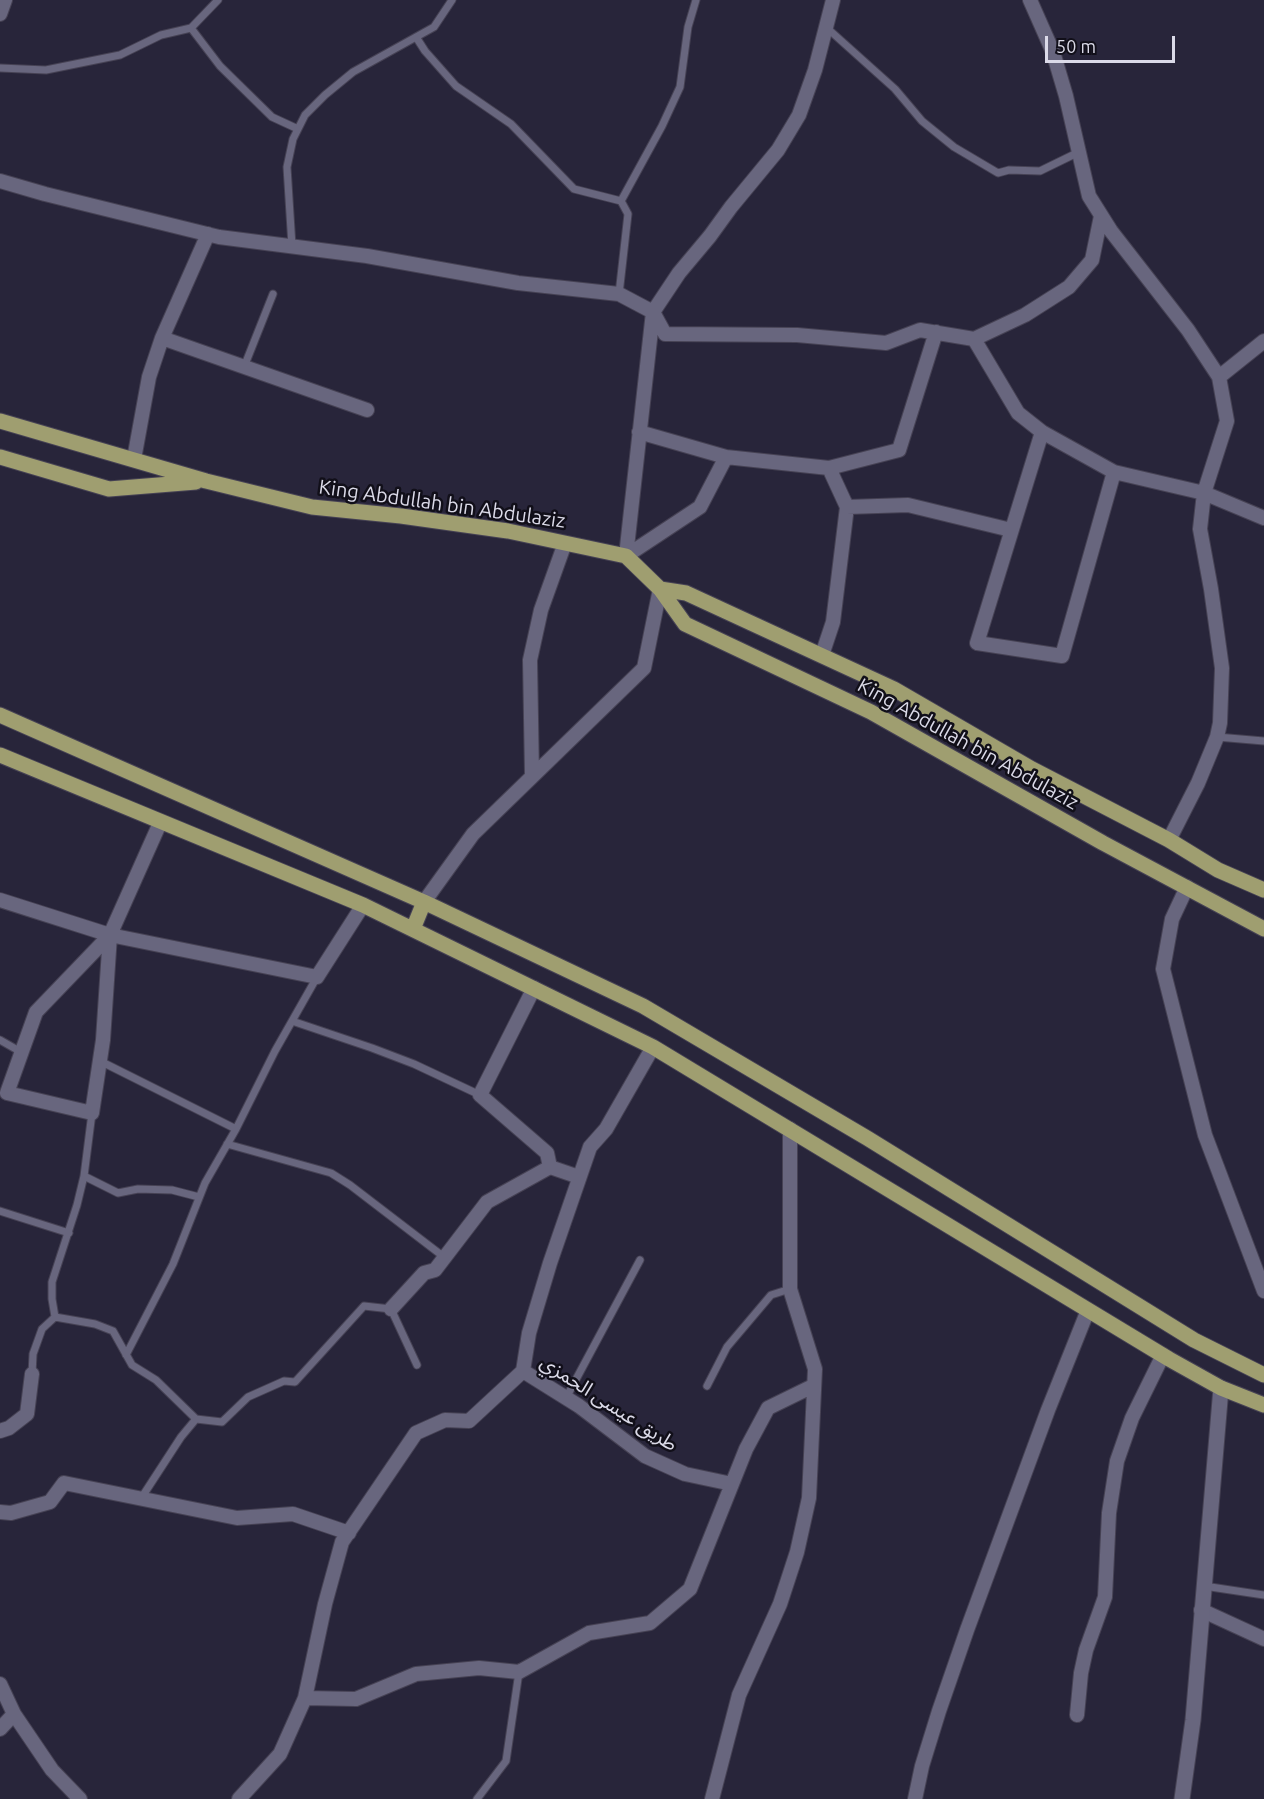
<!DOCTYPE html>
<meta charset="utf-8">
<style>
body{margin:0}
#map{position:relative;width:1264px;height:1799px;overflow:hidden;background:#28253a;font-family:Ubuntu,sans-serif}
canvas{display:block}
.scale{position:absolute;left:1045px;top:36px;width:130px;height:27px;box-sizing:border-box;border:3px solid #dbdae8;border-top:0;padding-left:8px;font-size:18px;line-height:21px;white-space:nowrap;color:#dbdae8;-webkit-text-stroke:4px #110f19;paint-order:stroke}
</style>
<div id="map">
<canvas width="1264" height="1799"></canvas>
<div class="scale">50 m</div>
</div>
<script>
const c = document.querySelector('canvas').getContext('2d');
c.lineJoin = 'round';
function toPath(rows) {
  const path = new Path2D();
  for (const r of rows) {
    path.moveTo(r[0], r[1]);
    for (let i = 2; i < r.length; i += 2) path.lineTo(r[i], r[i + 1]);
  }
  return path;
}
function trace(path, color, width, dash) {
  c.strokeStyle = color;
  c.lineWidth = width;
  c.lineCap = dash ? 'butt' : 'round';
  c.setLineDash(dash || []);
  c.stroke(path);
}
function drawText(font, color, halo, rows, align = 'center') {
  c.font = font + ' Ubuntu,"Noto Sans Arabic",sans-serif';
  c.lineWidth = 5;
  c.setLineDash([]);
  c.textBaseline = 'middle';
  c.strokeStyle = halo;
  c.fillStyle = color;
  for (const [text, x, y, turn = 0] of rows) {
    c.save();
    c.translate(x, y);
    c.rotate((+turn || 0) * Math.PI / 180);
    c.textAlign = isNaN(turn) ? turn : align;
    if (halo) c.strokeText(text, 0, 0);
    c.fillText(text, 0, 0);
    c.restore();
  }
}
const service = toPath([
 [191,28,220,66,272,117,298,129],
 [827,28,895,89,922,121,954,147,998,173,1009,170,1040,171,1079,152],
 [416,37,425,51,456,86,511,124,574,189,621,201],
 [0,68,46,70,120,55,161,35,191,28,218,0],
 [292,246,287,167,293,139,305,115,325,95,353,72,434,27,452,0],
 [619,294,628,214,621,201,662,126,680,87,688,27,696,0],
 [244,367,273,294],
 [1217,737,1264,741],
 [292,1021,372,1048,414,1064,480,1095],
 [0,1040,21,1052],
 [100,1061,236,1129],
 [227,1144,331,1173,350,1185,444,1257],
 [84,1176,118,1193,138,1189,172,1190,199,1197],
 [0,1211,69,1233],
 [55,1317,52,1299,52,1282,77,1205,84,1176,92,1113],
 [126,1355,173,1264,205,1183,236,1129,275,1051,317,977],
 [32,1374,33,1354,42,1329,55,1317,95,1324,113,1331,132,1365,156,1380,196,1419,181,1437,140,1500],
 [707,1386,727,1347,771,1295,790,1289],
 [566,1398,640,1260],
 [196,1419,222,1422,248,1397,284,1381,295,1382,364,1306,391,1309,417,1365],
 [1204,1586,1264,1595],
 [477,1799,506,1761,519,1672]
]);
const minor = toPath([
 [1030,0,1053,52,1066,96,1089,196,1111,231,1188,330,1219,377,1227,421,1204,493,1200,529,1211,589,1222,668,1220,723,1217,737,1198,783,1169,840],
 [0,14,5,0],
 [0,181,45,194,219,237,367,256,518,283,619,294,653,312,665,334,797,335,886,343,920,330,974,339],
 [1101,216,1092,260,1069,287,1025,315,974,339,1018,413,1042,432,1114,472,1204,493,1264,518],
 [162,338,367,410],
 [1219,377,1264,341],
 [639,432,726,457],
 [1042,432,977,643,1062,656,1114,472],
 [134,459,149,377,162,338,208,234],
 [829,468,847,507],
 [626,556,653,312,679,273,710,236,731,207,778,150,799,115,815,70,833,0],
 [626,556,700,507,726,457,829,468,899,450,936,332],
 [822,655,833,622,847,507,908,505,1011,530],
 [532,776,530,660,541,610,565,543],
 [160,823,110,935,36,1012,7,1093,92,1113,103,1040,110,935,317,977,363,905],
 [1187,887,1172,919,1163,969,1205,1135,1264,1291],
 [0,900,110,935],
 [424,902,473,834,644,668,660,589],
 [534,988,480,1095,547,1153,550,1167],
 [391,1309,424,1273,435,1270,487,1202,550,1167,579,1177],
 [523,1371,529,1333,550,1263,590,1147,606,1129,653,1047],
 [0,1431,9,1428,27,1414,32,1374],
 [0,1512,11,1513,50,1502,64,1483,237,1518,293,1514,349,1533],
 [1201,1610,1264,1639],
 [0,1684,14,1714,0,1729],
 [305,1698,325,1604,342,1542,416,1433,445,1420,469,1421,523,1371,579,1406,645,1456,685,1474,732,1484],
 [14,1714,52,1770,80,1799],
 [1077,1715,1081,1673,1086,1650,1105,1597,1109,1513,1117,1461,1132,1418,1163,1355],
 [239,1799,280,1754,305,1698,356,1699,416,1674,479,1668,519,1672,589,1633,650,1623,690,1589,746,1449,768,1408,813,1386],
 [712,1799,739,1695,780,1604,797,1552,809,1498,815,1369,790,1289,790,1129],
 [915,1799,922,1766,939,1711,967,1630,1048,1410,1088,1310]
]);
const tertiary = toPath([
 [1182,1799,1193,1720,1221,1388]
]);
const primary = toPath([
 [0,421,206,481,312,507,401,516,508,531,626,556,660,589,685,624,871,712,1103,843,1264,929],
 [0,457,109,489,196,482],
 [660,589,686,593,894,689,1032,769,1169,840,1218,870,1264,890],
 [0,715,424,902,643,1006,867,1138,1194,1340,1264,1375],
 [0,755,363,905,653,1047,1169,1359,1221,1388,1264,1405],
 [413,929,424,902]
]);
trace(service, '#464254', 9);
trace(minor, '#464254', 16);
trace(tertiary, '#464254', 17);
trace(primary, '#464254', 17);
trace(service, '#68667e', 7);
trace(minor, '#68667e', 14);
trace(tertiary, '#68667e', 15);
trace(primary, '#9f9e70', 15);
drawText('20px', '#dbdae8', '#110f19', [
 ["King Abdullah bin Abdulaziz",442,504,8],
 ["King Abdullah bin Abdulaziz",968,744,29],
 ["طريق عيسى الحمزي",609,1403,33]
]);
</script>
